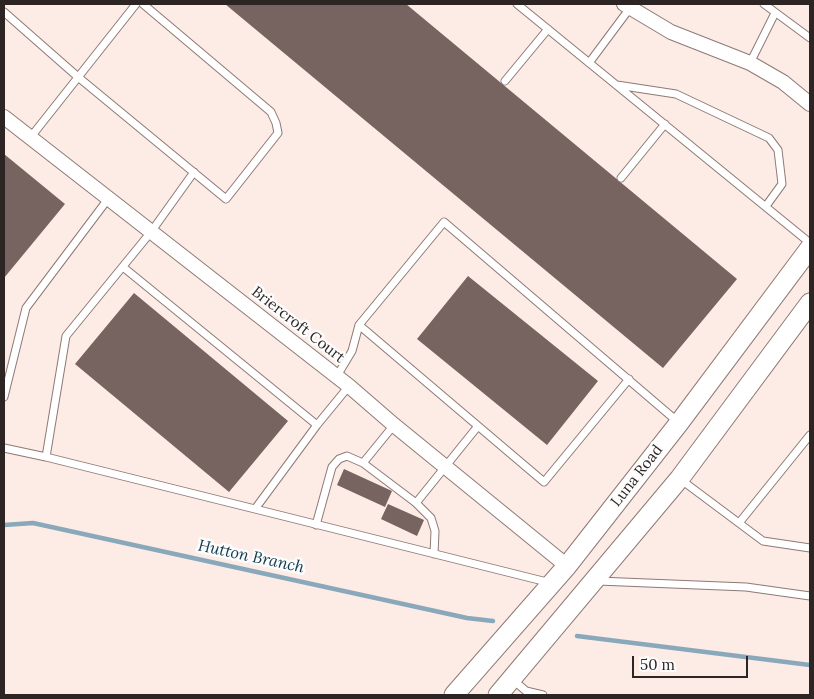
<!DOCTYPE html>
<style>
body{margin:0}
#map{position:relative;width:814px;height:699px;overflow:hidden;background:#fdebe6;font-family:Lora,serif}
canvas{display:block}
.frame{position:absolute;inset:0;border:5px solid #2d2523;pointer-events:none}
.scale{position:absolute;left:632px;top:656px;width:116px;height:22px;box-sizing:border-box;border:2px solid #2d2523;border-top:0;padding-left:6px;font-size:15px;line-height:18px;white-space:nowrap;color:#2d2523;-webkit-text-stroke:4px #fcfcfc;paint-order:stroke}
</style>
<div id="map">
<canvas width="814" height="699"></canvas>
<div class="frame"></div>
<div class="scale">50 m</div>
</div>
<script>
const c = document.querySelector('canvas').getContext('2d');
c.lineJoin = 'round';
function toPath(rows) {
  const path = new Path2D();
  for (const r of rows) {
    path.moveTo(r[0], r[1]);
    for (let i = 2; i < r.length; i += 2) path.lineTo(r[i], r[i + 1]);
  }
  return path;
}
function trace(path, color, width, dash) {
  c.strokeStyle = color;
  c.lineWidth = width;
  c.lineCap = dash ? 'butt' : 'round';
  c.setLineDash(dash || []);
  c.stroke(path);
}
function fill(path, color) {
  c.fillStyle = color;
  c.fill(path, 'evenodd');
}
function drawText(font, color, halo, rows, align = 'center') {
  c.font = font + ' Lora,serif';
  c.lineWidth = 5;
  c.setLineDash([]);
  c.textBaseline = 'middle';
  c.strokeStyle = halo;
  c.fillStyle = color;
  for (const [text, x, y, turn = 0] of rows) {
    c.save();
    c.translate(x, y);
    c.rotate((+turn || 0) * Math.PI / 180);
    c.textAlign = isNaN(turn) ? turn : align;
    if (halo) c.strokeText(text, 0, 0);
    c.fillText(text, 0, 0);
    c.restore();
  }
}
trace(toPath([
 [4,525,33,523,467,618,493,621],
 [577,636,810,665]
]), '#89a8ba', 4.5);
fill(toPath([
 [225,4,406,4,737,279,663,368],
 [4,154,65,204,4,278],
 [468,276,598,381,547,445,417,339],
 [134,293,288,421,229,492,75,364],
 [344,469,392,491,385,507,337,485],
 [388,504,424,520,417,536,381,519]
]), '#77635f');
const service = toPath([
 [517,4,810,243],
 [764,4,810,38],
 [4,12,78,77,226,199,278,133,276,123,271,112,143,4],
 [589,63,630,8],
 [750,63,775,13],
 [505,81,548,29],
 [617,85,676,94,769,138,778,150,782,184,766,206],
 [30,138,136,4],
 [194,172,151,232,66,336,46,457,255,509,317,425,349,386],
 [621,178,665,124],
 [123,267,317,425],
 [359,325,478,426],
 [337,376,352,351,359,325,444,222,678,422],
 [4,397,26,308,108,199],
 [394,425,363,463,416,503,431,518,435,531,434,554],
 [4,448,46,457],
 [680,479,763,541,810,548],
 [416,503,478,426,544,482,629,379],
 [255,509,551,583],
 [739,523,810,435],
 [316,525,332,467,339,459,347,456,363,463],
 [598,581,746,587,810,596],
 [512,679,526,691,543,695]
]);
const minor = toPath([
 [624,4,671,32,750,63,783,82,810,104],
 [4,117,349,386,394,425,567,566]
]);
const secondary = toPath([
 [454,695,567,566,679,423,810,248],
 [498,695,680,478,810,303]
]);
trace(service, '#8e7a75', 9);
trace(minor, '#8e7a75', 16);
trace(secondary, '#8e7a75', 21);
trace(service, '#fff', 7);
trace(minor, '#fff', 14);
trace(secondary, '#fff', 19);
drawText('15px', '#2d2523', '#fcfcfc', [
 ["Briercroft Court",298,325,38],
 ["Luna Road",637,476,-52]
]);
drawText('italic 16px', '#0f3a4f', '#fcfcfc', [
 ["Hutton Branch",251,557,12]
]);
</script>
